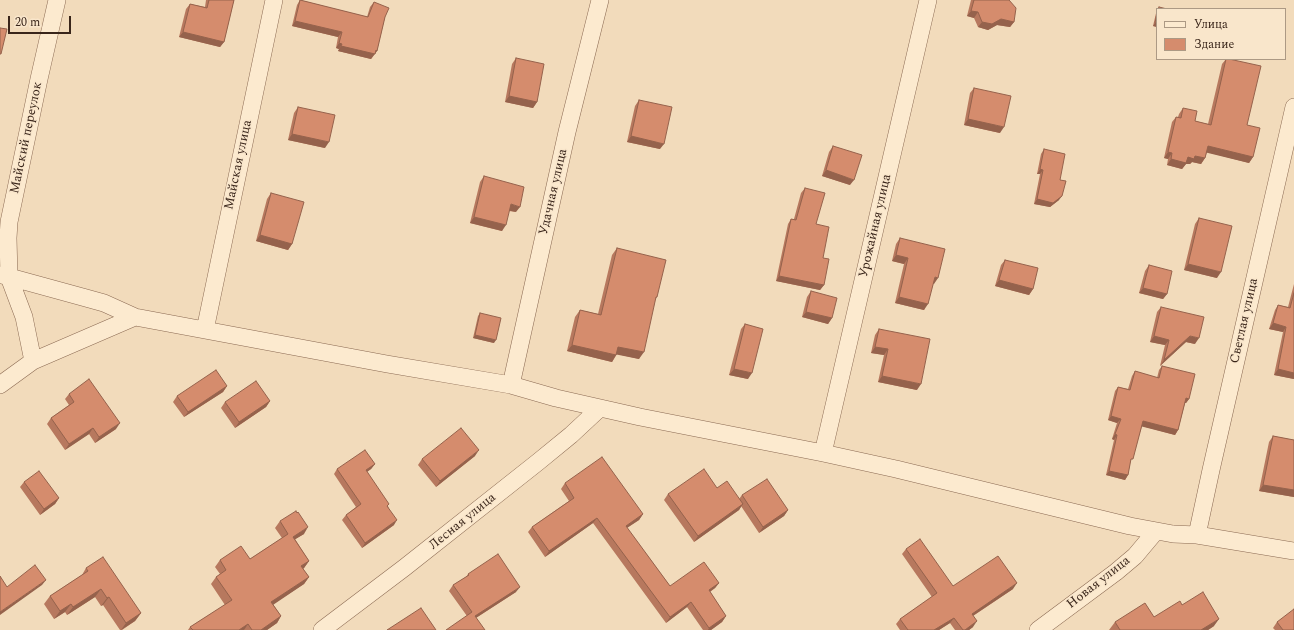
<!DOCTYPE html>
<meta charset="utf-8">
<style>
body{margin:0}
#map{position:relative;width:1294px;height:630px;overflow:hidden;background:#f2dbbb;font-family:Spectral,serif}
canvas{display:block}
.legend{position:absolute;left:1156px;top:8px;width:130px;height:52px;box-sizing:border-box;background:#f9e6cb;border:1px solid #ac9984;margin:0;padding:5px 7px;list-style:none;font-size:12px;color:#39251a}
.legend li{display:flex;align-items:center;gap:8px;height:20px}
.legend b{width:20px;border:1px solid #ac9984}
.scale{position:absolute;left:8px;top:16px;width:63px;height:18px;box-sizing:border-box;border:2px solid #39251a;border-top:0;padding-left:5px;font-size:12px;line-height:14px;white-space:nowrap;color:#39251a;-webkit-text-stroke:3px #f9e6cb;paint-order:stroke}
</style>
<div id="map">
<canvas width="1294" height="630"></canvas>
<ul class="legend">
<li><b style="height:5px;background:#fceacf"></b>Улица</li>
<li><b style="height:11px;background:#d58c6d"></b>Здание</li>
</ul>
<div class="scale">20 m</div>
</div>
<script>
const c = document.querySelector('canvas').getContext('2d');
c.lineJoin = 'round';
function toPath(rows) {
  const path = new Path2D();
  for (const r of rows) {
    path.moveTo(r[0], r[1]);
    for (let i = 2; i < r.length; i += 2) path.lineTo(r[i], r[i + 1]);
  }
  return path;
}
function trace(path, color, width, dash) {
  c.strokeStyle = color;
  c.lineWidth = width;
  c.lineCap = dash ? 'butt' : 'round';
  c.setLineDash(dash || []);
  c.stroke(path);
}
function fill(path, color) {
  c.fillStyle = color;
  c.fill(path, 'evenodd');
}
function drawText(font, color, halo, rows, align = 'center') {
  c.font = font + ' Spectral,serif';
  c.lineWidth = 3;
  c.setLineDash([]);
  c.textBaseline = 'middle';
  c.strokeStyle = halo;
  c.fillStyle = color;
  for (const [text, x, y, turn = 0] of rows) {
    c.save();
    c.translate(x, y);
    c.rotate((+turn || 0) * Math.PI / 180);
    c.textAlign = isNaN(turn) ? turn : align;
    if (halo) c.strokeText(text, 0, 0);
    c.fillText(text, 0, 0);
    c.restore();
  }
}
const street = toPath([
 [57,0,39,79,9,222,8,238,9,277,24,317,33,361,135,317,387,364,511,385,556,398,640,417,823,453,896,469,1130,526,1173,534,1197,535,1294,551],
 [2,275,86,298,104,303,135,317],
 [205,330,274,0],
 [0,385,33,361],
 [511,385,567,132,600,0],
 [823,453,928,0],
 [1197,535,1211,470,1294,107],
 [322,630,404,568,538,462,571,435,600,408],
 [1038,630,1116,572,1135,556,1156,531]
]);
trace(street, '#8b6a53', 18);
trace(street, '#fceacf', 17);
fill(toPath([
 [206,0,234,0,224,42,220,47,179,37,186,9,190,4,205,7],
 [300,0,367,17,370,7,374,2,385,17,377,51,371,59,338,51,339,49,336,48,338,37,292,26,297,5],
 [971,0,1009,0,1014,22,1010,27,997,25,988,30,978,27,974,18,967,16],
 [1157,9,1157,27,1153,26],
 [516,58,537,102,533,108,505,102,512,64],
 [1226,59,1229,59,1247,125,1253,157,1249,163,1207,152,1205,158,1201,164,1192,162,1190,164,1186,164,1182,169,1167,165,1168,159,1164,158,1172,122,1176,117,1178,117,1179,114,1183,108,1195,121,1208,124,1222,64],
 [974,88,1000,133,964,125,970,93],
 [639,100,660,149,627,142,635,106],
 [298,107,325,148,288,140,294,113],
 [833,146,850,185,822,176,829,152],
 [1044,149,1060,180,1059,200,1050,207,1034,204,1040,174,1037,174,1041,154],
 [484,176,516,212,509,211,502,231,470,223,480,182],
 [805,188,816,224,823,258,824,285,820,290,776,281,788,224,791,219,794,219,801,193],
 [271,193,292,244,288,250,256,241,267,199],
 [1199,218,1217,278,1184,270,1195,224],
 [900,238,934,284,933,284,924,310,895,303,904,264,892,261,896,244],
 [617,248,657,297,655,300,639,359,617,354,612,362,567,351,575,317,580,310,598,314,612,255],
 [1005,260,1033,289,1029,295,995,286,1001,265],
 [1149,265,1167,294,1163,299,1139,293,1145,271],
 [1294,284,1294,379,1274,375,1283,332,1269,329,1275,310,1278,305,1288,307],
 [811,291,832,318,828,324,802,317,807,297],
 [1161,307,1195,344,1186,342,1160,366,1165,345,1150,342,1157,312],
 [480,313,494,343,473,338,478,316],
 [745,324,748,379,729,375,741,329],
 [879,329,917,390,878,382,884,355,871,353,875,335],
 [1162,366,1189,399,1186,403,1185,403,1178,430,1175,435,1142,426,1130,463,1128,475,1125,480,1106,475,1114,440,1112,439,1117,423,1108,420,1115,391,1118,387,1128,389,1132,376,1135,371,1157,378,1159,370],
 [227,386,223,392,184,417,173,402,177,396],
 [69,394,116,429,95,443,89,434,65,450,47,424,51,418,69,405,65,399],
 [270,401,266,407,235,428,221,408,225,402],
 [1273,436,1294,440,1294,497,1259,491,1269,442],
 [475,456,436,487,418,465,422,459],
 [375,464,371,469,367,472,388,506,394,525,362,548,342,520,346,515,356,507,334,474,337,469],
 [24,482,59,498,55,504,40,515,20,487],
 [565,483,643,514,639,520,627,528,670,586,719,583,715,588,710,592,726,616,722,622,711,630,703,630,687,607,666,623,593,523,545,557,528,532,532,527,569,501,561,489],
 [717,488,739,499,742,495,788,510,784,516,759,533,741,506,739,510,694,542,664,500,668,494],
 [280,521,304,534,295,539,309,561,304,568,303,569,309,577,304,584,273,604,281,616,277,623,267,630,188,630,190,627,225,605,211,584,216,577,220,574,215,567,220,560,250,559,282,538,275,528],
 [906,549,953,586,1013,589,973,616,973,627,969,630,955,630,950,623,939,630,900,630,896,624,900,619,932,597,902,554],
 [86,568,141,613,135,621,122,630,120,630,103,605,101,606,95,597,67,615,65,612,54,619,44,604,50,596,82,575],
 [468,574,516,592,476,618,467,616,449,591,453,585,466,577],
 [1182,605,1214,626,1208,630,1109,630,1115,622,1154,617],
 [1277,622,1294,630,1275,630,1273,628]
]), '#b7785e');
fill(toPath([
 [971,11,978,12,974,18,967,16],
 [1001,19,1014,22,1010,27,997,25,988,30,978,27,982,22],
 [295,21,342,32,338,37,292,26],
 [1155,23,1157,23,1157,27,1153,26],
 [183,32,224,42,220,47,179,37],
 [339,43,342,44,339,49,336,48],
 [341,46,377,51,371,59,338,51],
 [509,96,537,102,533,108,505,102],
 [968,119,1004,127,1000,133,964,125],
 [292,134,329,142,325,148,288,140],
 [631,136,664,144,660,149,627,142],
 [1208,146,1253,157,1249,163,1204,152],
 [1168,152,1172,153,1168,159,1164,158],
 [1195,156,1205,158,1201,164,1192,162,1190,164,1186,164,1182,169,1167,165,1171,159],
 [1040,169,1043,170,1040,174,1037,174],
 [826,170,854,180,850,185,822,176],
 [1062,196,1059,200,1050,207,1034,204,1037,199],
 [511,204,520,207,516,212,507,210],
 [474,217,506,225,502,231,470,223],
 [260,235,292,244,288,250,256,241],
 [896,255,908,258,904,264,892,261],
 [1188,264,1221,272,1217,278,1184,270],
 [779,276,824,285,820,290,776,281],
 [935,277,938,278,934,284,931,283],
 [999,280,1033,289,1029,295,995,286],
 [1143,288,1167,294,1163,299,1139,293],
 [899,297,928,304,924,310,895,303],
 [806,312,832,318,828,324,802,317],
 [1273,323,1286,327,1283,332,1269,329],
 [475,335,496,340,494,343,473,338],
 [1154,336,1169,340,1165,345,1150,342],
 [1190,336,1199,338,1195,344,1186,342,1160,366,1164,360],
 [572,345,616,355,612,362,567,351],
 [618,347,644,352,639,359,614,354],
 [875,347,888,349,884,355,871,353],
 [734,369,752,373,748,379,729,375],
 [1278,369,1294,373,1294,379,1274,375],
 [882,376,921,384,917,390,878,382],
 [227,386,223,392,184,417,188,412],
 [1186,398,1189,399,1186,403,1183,403],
 [270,401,266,407,235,428,239,422],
 [1111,416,1121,419,1117,423,1108,420],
 [1143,421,1178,430,1175,435,1140,426],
 [120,423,116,429,95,443,99,437],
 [93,428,89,434,65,450,69,444],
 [1115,434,1117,435,1114,440,1112,439],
 [479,450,475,456,436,487,440,481],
 [375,464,371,469,362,475,366,470],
 [1109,471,1128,475,1125,480,1106,475],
 [1263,485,1294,490,1294,497,1259,491],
 [59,498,55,504,40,515,44,509],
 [743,504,739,510,694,542,698,536],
 [788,510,784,516,759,533,763,527],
 [643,514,639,520,622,531,626,526],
 [597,518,593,523,545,557,549,551],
 [397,520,394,525,362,548,365,543],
 [308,527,304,534,289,543,293,537],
 [309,561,304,568,296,573,301,566],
 [309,577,304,584,267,609,271,602],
 [46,580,42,585,0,615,0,612],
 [719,583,715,588,705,595,709,590],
 [1017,583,1013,589,968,619,972,614],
 [520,587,516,592,471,621,475,616],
 [101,589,95,597,67,615,73,607],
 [109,597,103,605,101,606,107,598],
 [691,602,687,607,666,623,670,617],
 [71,604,65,612,54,619,60,611],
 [141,613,135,621,121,630,126,623],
 [281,616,277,623,267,630,261,630],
 [726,616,722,622,711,630,708,630,709,628],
 [954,618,950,623,939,630,934,630],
 [1219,619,1214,626,1208,630,1201,630],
 [977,621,973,627,969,630,965,630],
 [248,624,244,630,239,630]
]), '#95624c');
const building = toPath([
 [209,0,234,0,224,42,183,32,190,4,207,8,209,0],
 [300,0,368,17,374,2,389,8,385,17,377,51,376,50,375,54,341,46,342,44,339,43,342,32,295,21,300,0],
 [974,0,1009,0,1016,8,1014,22,1001,19,992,24,982,22,978,12,971,11,974,0],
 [1159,7,1167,9,1158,9,1159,7],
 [1157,13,1157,23,1155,23,1157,13],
 [0,28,7,29,1,54,0,54,0,28],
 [516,58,544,64,537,102,509,96,516,58],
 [1226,59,1229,59,1261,66,1247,125,1260,128,1253,157,1208,146,1205,158,1195,156,1194,159,1188,157,1186,163,1171,159,1172,153,1168,152,1176,117,1181,118,1183,108,1197,111,1195,121,1211,125,1226,59],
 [974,88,1011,96,1004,127,968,119,974,88],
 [639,100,672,107,664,144,631,136,639,100],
 [298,107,335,115,329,142,292,134,298,107],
 [833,146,862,155,854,180,826,170,833,146],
 [1044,149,1065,154,1060,180,1066,181,1062,196,1053,203,1037,199,1043,170,1040,169,1044,149],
 [484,176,524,187,520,207,511,204,506,225,474,217,484,176],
 [805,188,825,193,816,224,829,227,823,258,829,259,824,285,779,276,791,219,796,220,805,188],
 [271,193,304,202,292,244,260,235,271,193],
 [1199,218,1232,226,1221,272,1188,264,1199,218],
 [900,238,945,249,938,278,935,277,928,304,899,297,908,258,896,255,900,238],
 [617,248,666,260,657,297,656,297,644,352,618,347,616,355,572,345,580,310,601,315,617,248],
 [1005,260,1038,268,1033,289,999,280,1005,260],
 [1149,265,1172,271,1167,294,1143,288,1149,265],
 [811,291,837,298,832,318,806,312,811,291],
 [1294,293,1294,373,1278,369,1286,327,1273,323,1278,305,1290,308,1294,293],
 [1161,307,1204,317,1199,338,1190,336,1164,360,1169,340,1154,336,1161,307],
 [480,313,501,318,496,340,475,335,480,313],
 [745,324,763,329,752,373,734,369,745,324],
 [879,329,930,339,921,384,882,376,888,349,875,347,879,329],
 [1162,366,1195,374,1189,399,1186,398,1178,430,1143,421,1133,459,1131,459,1128,475,1109,471,1117,435,1115,434,1121,419,1111,416,1118,387,1130,390,1135,371,1159,378,1162,366],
 [216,370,227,386,188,412,177,396,216,370],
 [89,379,120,423,99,437,93,428,69,444,51,418,74,402,69,394,89,379],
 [256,381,270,401,239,422,225,402,256,381],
 [461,428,479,450,440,481,422,459,461,428],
 [1273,436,1294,440,1294,490,1263,485,1273,436],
 [365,450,375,464,366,470,389,504,387,506,397,520,365,543,346,515,361,504,337,469,365,450],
 [602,457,643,514,626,526,670,586,704,562,719,583,709,590,726,616,709,628,691,602,670,617,597,518,549,551,532,527,574,498,565,483,602,457],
 [704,469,717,488,727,481,743,504,698,536,668,494,704,469],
 [39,471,59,498,44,509,24,482,39,471],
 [767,479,788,510,763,527,742,495,767,479],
 [296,511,297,513,298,512,308,527,293,537,309,561,301,566,309,577,271,602,281,616,261,630,252,630,248,624,239,630,193,630,190,627,232,600,216,577,226,570,220,560,241,546,250,559,288,534,280,521,296,511],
 [920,539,953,586,998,556,1017,583,972,614,977,621,965,630,963,630,954,618,934,630,908,630,900,619,937,593,906,549,920,539],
 [498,554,520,587,475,616,485,630,446,630,472,612,453,585,469,575,468,574,498,554],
 [103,557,141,613,126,623,109,597,107,598,101,589,73,607,71,604,60,611,50,596,88,571,86,568,103,557],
 [35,565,46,580,0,612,0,576,7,587,35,565],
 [1203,592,1219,619,1201,630,1120,630,1115,622,1145,603,1154,617,1180,601,1182,605,1203,592],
 [421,608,436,630,387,630,421,608],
 [1294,609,1294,630,1283,630,1277,622,1294,609]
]);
fill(building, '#d58c6d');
trace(building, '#95624c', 1);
drawText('13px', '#39251a', '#f9e6cb', [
 ["Майский переулок",27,138,-78],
 ["Майская улица",239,165,-78],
 ["Удачная улица",554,192,-77],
 ["Урожайная улица",876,226,-77],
 ["Светлая улица",1245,321,-77],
 ["Лесная улица",463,522,-39],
 ["Новая улица",1099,583,-38]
]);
</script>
